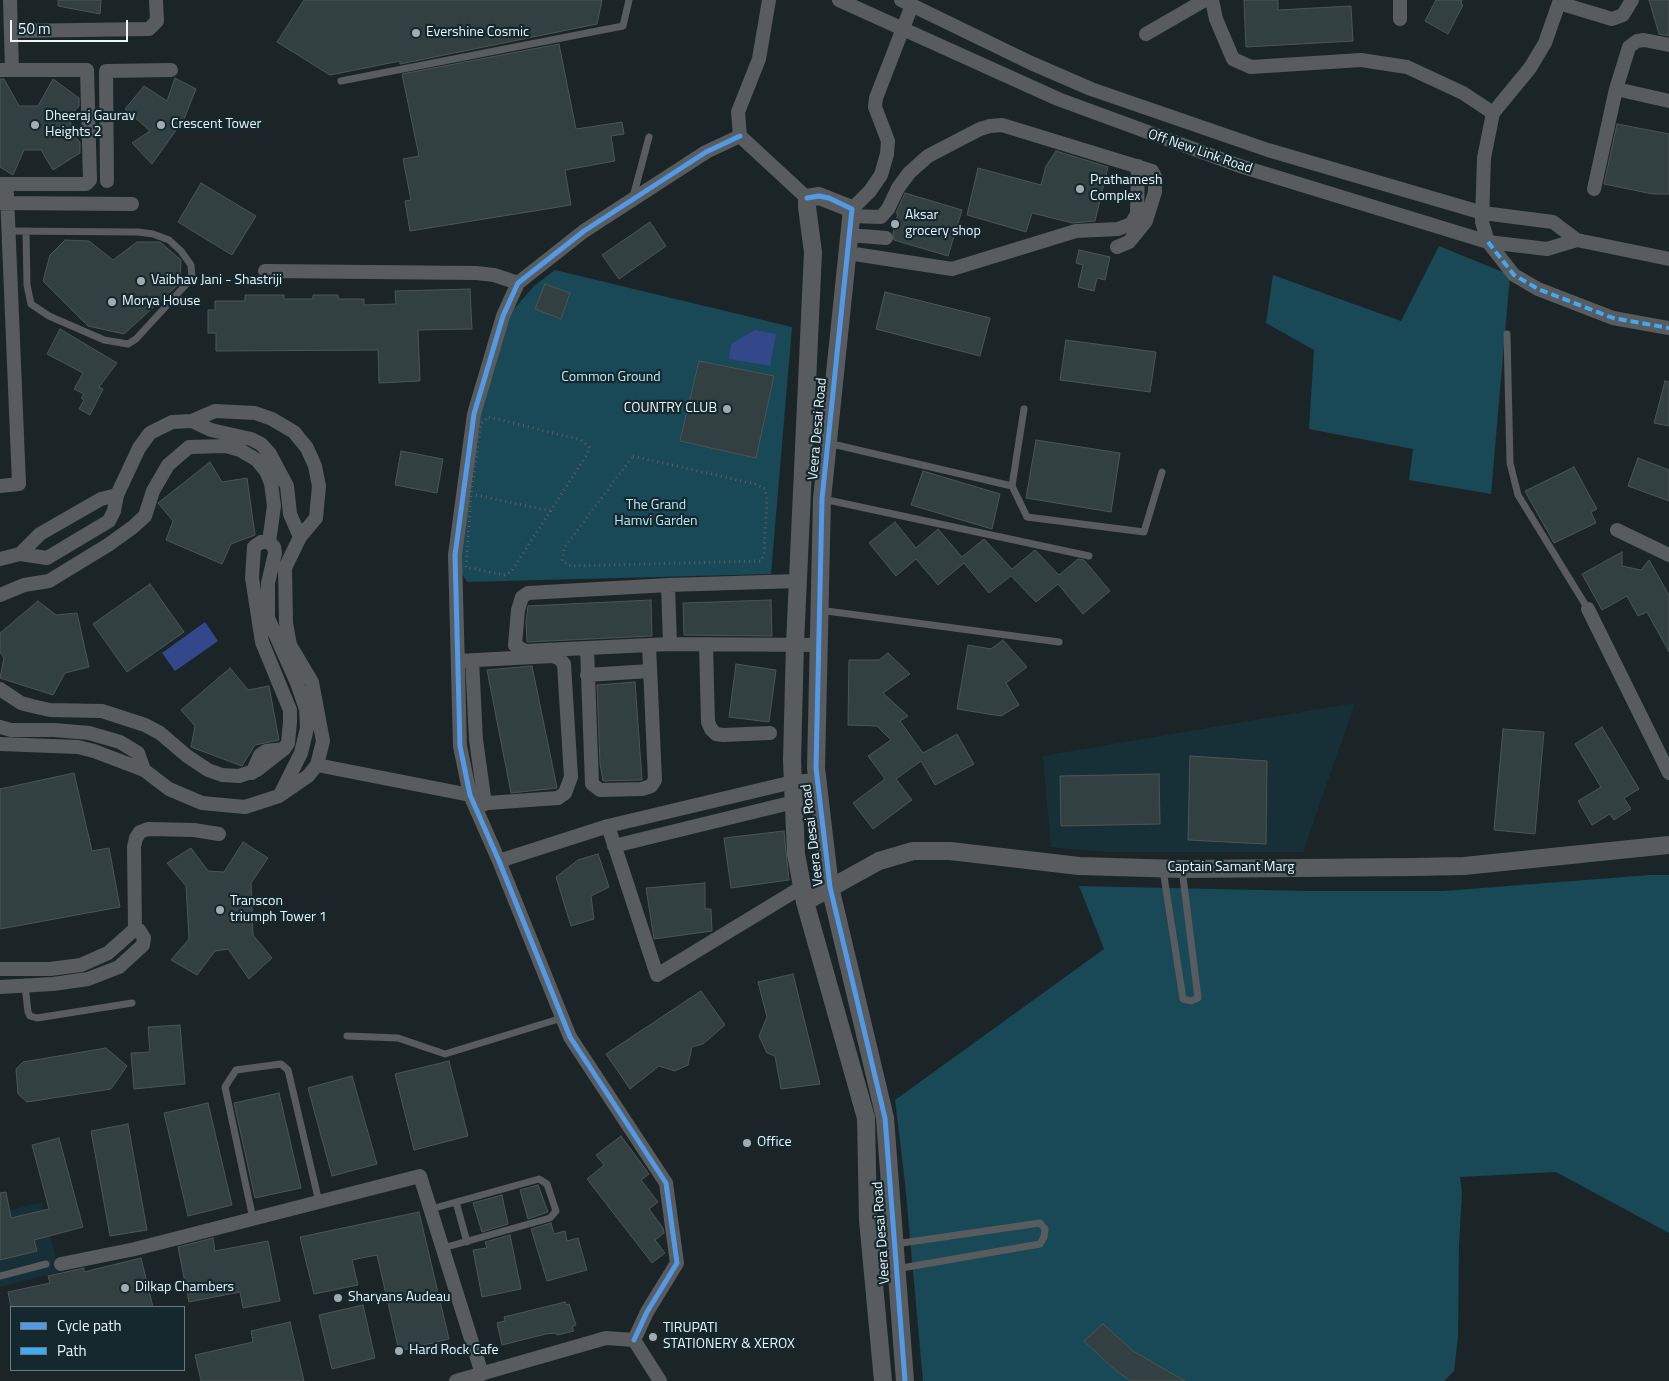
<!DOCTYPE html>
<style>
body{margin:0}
#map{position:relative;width:1669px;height:1381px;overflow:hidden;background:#1b2528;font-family:"Titillium Web",sans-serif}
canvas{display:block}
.legend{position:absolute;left:10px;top:1306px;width:175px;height:65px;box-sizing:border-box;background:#15282e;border:1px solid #6a7a80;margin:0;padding:6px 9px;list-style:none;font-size:15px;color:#eaf5fa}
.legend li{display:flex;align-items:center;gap:10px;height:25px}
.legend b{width:25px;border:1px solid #6a7a80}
.scale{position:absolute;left:10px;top:20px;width:118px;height:22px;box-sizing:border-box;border:2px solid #eaf5fa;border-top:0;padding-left:6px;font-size:15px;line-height:18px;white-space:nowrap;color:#eaf5fa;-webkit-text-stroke:4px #15282e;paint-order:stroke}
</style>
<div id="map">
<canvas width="1669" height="1381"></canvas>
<ul class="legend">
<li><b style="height:6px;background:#5399e6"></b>Cycle path</li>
<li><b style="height:6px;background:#3fa9f5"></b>Path</li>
</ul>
<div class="scale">50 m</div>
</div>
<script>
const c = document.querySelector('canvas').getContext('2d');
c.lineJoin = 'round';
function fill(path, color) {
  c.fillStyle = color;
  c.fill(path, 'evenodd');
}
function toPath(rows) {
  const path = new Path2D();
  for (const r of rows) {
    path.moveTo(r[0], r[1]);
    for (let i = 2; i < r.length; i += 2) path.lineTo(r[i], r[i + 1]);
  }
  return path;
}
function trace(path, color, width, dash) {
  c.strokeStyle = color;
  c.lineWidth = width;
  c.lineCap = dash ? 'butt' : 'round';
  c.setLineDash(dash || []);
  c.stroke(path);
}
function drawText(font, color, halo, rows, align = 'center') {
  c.font = font + ' "Titillium Web",sans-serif';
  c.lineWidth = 4.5;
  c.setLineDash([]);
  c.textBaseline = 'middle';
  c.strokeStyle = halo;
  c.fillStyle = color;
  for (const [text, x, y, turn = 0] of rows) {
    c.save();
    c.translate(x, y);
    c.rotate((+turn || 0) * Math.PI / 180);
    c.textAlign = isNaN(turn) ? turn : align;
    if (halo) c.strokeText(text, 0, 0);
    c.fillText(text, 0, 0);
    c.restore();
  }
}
fill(toPath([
 [1355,703,1303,852,1106,852,1051,847,1043,756],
 [42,1202,59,1272,0,1287,0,1213]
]), '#173038');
fill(toPath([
 [1439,246,1510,275,1491,494,1409,480,1413,449,1309,429,1314,350,1266,323,1273,275,1401,321],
 [555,270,792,327,771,574,467,582,462,574,459,556,478,416,507,317,534,286],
 [1650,875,1669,875,1669,1233,1556,1172,1460,1177,1462,1193,1459,1245,1458,1338,1454,1371,1444,1381,923,1381,905,1183,895,1100,1104,949,1079,886,1306,891,1443,891]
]), '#194856');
fill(toPath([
 [755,330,776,334,770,366,729,359,731,344],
 [205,622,218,641,175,671,162,653]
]), '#33488b');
const building = toPath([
 [58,0,101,0,100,14,58,6,58,0],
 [304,0,602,0,597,24,400,64,400,61,330,75,277,42,304,0],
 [1244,0,1278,0,1278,10,1351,6,1353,41,1246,47,1244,0],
 [1436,0,1462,0,1461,4,1463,5,1448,34,1425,21,1436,0],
 [1649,0,1669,0,1669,36,1659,34,1649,0],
 [559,44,576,129,622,122,624,134,611,136,615,161,565,170,571,205,410,231,405,201,411,200,403,159,419,156,402,74,559,44],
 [175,78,196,89,184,119,152,164,132,143,150,131,125,109,144,86,167,101,175,78],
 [0,79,4,79,19,106,38,106,53,79,79,98,79,106,70,116,72,134,80,142,80,153,53,170,41,150,24,150,13,175,0,167,0,79],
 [1617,124,1669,134,1669,194,1653,194,1604,184,1617,124],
 [1056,151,1108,167,1095,221,1073,223,1032,213,1026,232,967,215,978,168,1041,185,1046,166,1056,151],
 [201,183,256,216,232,255,178,222,201,183],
 [905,193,962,210,948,256,894,240,893,233,898,213,896,213,905,193],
 [650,222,666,246,619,279,602,255,650,222],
 [65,240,89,241,113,260,137,242,160,242,181,260,180,283,124,334,88,326,43,281,50,255,65,240],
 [1079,250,1110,257,1105,280,1097,278,1094,291,1078,287,1083,265,1076,263,1079,250],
 [545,284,570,293,561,319,535,309,545,284],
 [470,289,472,329,418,330,420,381,379,383,378,350,216,351,216,333,208,333,208,310,215,310,215,301,245,301,245,295,284,295,284,299,313,299,313,295,338,295,338,299,364,299,364,305,396,304,395,291,470,289],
 [885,292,990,318,980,356,876,329,885,292],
 [60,329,117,363,99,387,103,389,90,415,79,409,84,400,81,398,84,394,74,389,83,373,47,354,60,329],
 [1066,340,1156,352,1150,392,1060,380,1066,340],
 [699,361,774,376,756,458,680,441,699,361],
 [1665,381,1669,382,1669,426,1654,423,1665,381],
 [1036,440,1120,453,1111,512,1026,498,1036,440],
 [401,451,443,459,437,493,395,485,401,451],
 [1638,458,1669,470,1669,501,1628,486,1638,458],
 [210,462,222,482,247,478,255,535,231,544,222,564,166,540,173,521,158,503,210,462],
 [1574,467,1597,509,1591,512,1596,523,1554,543,1525,491,1574,467],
 [923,471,1000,494,992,529,911,505,923,471],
 [895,522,916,548,938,529,962,557,984,539,1012,569,1035,550,1059,575,1078,559,1084,560,1110,591,1083,614,1058,584,1036,602,1011,576,989,593,964,563,938,585,916,559,896,576,869,543,895,522],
 [1622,552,1622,566,1641,570,1649,560,1669,595,1669,652,1647,612,1638,616,1627,596,1602,610,1582,574,1622,552],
 [150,584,184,632,127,672,93,624,150,584],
 [651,600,652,636,527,642,526,622,528,606,651,600],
 [771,600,772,636,684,635,683,603,771,600],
 [38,601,56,615,77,613,89,667,65,673,53,695,0,678,4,658,0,652,0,633,38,601],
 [1003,640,1027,667,1006,683,1019,705,1001,716,957,709,968,645,991,649,1003,640],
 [888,653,910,674,883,693,908,716,900,721,923,753,957,734,974,764,935,785,921,761,896,779,912,800,873,829,853,803,885,779,868,756,891,740,877,726,848,725,849,660,879,660,888,653],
 [736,664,776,670,769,722,729,717,736,664],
 [532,666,557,788,511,793,487,670,532,666],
 [230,668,248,690,269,686,279,740,255,745,242,766,191,747,195,726,181,710,230,668],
 [635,682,642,780,603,781,600,764,597,685,635,682],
 [1602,727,1639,789,1624,798,1631,809,1614,820,1610,814,1592,825,1578,801,1601,787,1575,744,1602,727],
 [1503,729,1544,732,1535,834,1494,830,1503,729],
 [1190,756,1267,761,1266,844,1188,840,1190,756],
 [74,773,92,851,109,848,120,907,0,929,0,789,74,773],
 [1159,774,1160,824,1061,826,1060,776,1159,774],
 [784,831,789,880,731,888,724,838,784,831],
 [243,842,268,858,251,883,253,935,272,958,249,979,228,949,215,951,197,975,171,960,189,939,186,886,167,863,191,848,208,871,224,872,243,842],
 [598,854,609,887,591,896,594,919,571,926,556,877,578,860,598,854],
 [705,883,705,909,711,909,712,931,654,939,646,888,705,883],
 [793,974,820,1084,781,1089,775,1056,767,1053,759,1036,767,1017,758,982,793,974],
 [701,991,725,1025,703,1044,692,1047,688,1065,675,1071,659,1066,630,1089,606,1054,701,991],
 [180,1025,185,1084,134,1089,131,1053,150,1052,148,1027,180,1025],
 [106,1048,127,1066,111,1089,27,1102,18,1094,16,1069,23,1062,106,1048],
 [449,1061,468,1136,414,1150,395,1074,449,1061],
 [352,1076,377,1164,332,1176,308,1088,352,1076],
 [279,1093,301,1188,255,1198,234,1103,279,1093],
 [208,1103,232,1205,188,1216,164,1113,208,1103],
 [128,1124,147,1230,110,1236,91,1131,128,1124],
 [621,1136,649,1174,641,1180,658,1202,649,1209,663,1228,664,1233,655,1240,665,1253,652,1263,587,1179,604,1165,596,1155,621,1136],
 [59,1138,83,1227,34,1240,37,1251,0,1260,0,1193,6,1192,11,1218,49,1209,32,1145,59,1138],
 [538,1185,548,1212,528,1219,520,1190,538,1185],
 [502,1195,508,1224,482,1232,473,1203,502,1195],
 [419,1212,449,1339,399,1351,377,1255,352,1260,358,1285,314,1294,300,1237,419,1212],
 [551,1223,554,1234,565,1231,567,1241,578,1238,587,1270,547,1281,531,1229,551,1223],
 [510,1235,521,1289,482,1297,473,1250,487,1248,485,1242,510,1235],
 [213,1238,215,1251,268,1241,280,1301,243,1308,240,1292,189,1302,178,1247,213,1238],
 [141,1258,153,1307,11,1307,8,1292,50,1283,48,1276,84,1268,84,1272,141,1258],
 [565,1302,566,1305,569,1304,576,1325,572,1327,574,1331,557,1335,556,1333,546,1334,502,1345,497,1323,505,1321,504,1317,565,1302],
 [363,1305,375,1358,332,1369,319,1315,363,1305],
 [290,1322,304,1381,201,1381,195,1355,253,1342,251,1331,290,1322],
 [1103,1324,1133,1351,1185,1381,1131,1381,1115,1370,1084,1341,1103,1324]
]);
fill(building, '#334041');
trace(building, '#4c5556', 1);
trace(toPath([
 [489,417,581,440,589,447,588,453,511,572,504,575,466,567,471,494,481,423,489,417],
 [633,456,755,484,765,489,767,499,764,553,761,561,571,566,562,561,564,548,633,456],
 [476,495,551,511]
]), '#5c6164', 3, [1, 4]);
trace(toPath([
 [341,81,623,26,629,0],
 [633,197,649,137],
 [8,231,138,232,153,234,169,240,181,251,191,265,192,278,136,339,128,344,104,340,49,316,31,304,27,285,26,231],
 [1507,334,1510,463,1518,495,1588,609],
 [828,443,1012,486,1024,409],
 [1012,486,1027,517,1144,532,1162,472],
 [823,499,1089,556],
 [819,610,1059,642],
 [1163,870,1183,999,1191,1001,1198,998,1182,869],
 [25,985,28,1012,30,1016,37,1018,132,1003],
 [347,1036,398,1038,445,1054,562,1018],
 [456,1202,467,1242],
 [431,1209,539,1179,547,1184,556,1211,550,1218,443,1248],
 [253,1219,225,1087,236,1070,281,1064,288,1070,319,1202],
 [895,1244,1040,1223,1045,1229,1044,1237,1040,1244,896,1269],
 [0,1276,46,1264]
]), '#585c5e', 7);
trace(toPath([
 [10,0,12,70],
 [769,0,759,59,738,112,740,136,807,198],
 [839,0,1058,99,1240,166,1488,242,1547,249,1577,240],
 [901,0,1031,63,1091,89,1268,150,1483,213,1553,222,1577,240,1669,259],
 [1212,0,1216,19,1233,59,1251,67,1361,60,1407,67,1463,93,1493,113,1484,158,1482,222,1488,242,1514,275,1538,289,1613,318,1669,328],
 [1559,3,1612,19,1623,15,1632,0],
 [1400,19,1400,0],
 [11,31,149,29,157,21,156,0],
 [1146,34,1205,0],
 [0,70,87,70,90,180,86,184,6,184],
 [1616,89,1669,101],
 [1493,113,1530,68,1545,43,1560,0],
 [107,181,106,71,171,70],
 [0,184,6,184,7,195,19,484,0,486],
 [1594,189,1616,89,1629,47,1637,41,1644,40,1669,45],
 [0,203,132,204],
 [852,209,870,191,881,175,887,154,888,141,875,107,876,98,912,5],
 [851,216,881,217,888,209,898,188,909,173,928,156,980,129,990,126,1002,125,1152,171,1155,177,1155,192,1146,221,1129,242,1117,247],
 [849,235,886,238],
 [848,253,952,269,1076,231,1118,229,1131,224,1137,214,1138,166],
 [265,271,476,273,494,275,518,283],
 [192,421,211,430,251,439,261,444,270,454,287,486,290,514,300,537],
 [1617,530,1669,555],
 [20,554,40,534,101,499,117,495],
 [0,559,20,554,47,558,109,521,114,511,117,495,139,448,150,433,172,422,192,421,215,411,255,413,272,419,294,432,307,448,315,466,319,486,316,518,300,537,285,568,286,623,290,645,312,682,323,741,317,765,308,776,279,796,245,807,202,803,169,789,144,770,94,751,78,747,0,744],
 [668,585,798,581],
 [0,595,24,585,49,581,108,545,133,527,145,516,153,491,168,465,189,447,226,446,240,450,257,460,266,471,271,483,274,506,269,542],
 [1588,609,1669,773],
 [670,644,668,585,528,593,522,597,518,610,515,645,525,651,670,644,819,645],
 [706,645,708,722,711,729,716,734,723,735,770,733],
 [587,648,592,784,600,790,642,789,651,786,655,780,649,645],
 [472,660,476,740,485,804],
 [458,661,552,656,559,658,564,664,571,777,565,793,558,798,474,804],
 [587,675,650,671],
 [0,689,21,703,32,706,50,710,102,711,145,725,160,733,187,756,208,770,222,775,239,776,257,770,284,749,288,743,290,722,290,710,262,642,252,578,254,547,261,542,269,542,274,547,275,553,268,583,268,618,297,683,306,709,307,728,301,753,281,793],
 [0,727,11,730,54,730,89,733,120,742,138,753,144,770],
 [317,765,470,795],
 [252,773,260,755,266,751,284,749],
 [608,826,657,975,802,887],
 [614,846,794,802],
 [499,861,608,826,793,782,818,780],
 [135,929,134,847,136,838,140,832,148,829,194,830,219,834],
 [0,969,50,969,81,965,108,953,135,929,139,930,144,938,143,945,119,967,88,979,53,984,0,987],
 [61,1264,135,1249,420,1176,482,1374],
 [634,1340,647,1312,677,1263,666,1183,570,1037,499,861,470,795,460,746,455,555,474,414,503,316,518,283,584,231,706,152,740,136],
 [456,1381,606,1338,634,1340,660,1381]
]), '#585c5e', 14);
trace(toPath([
 [805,902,879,861,913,851,950,851,1079,866,1182,869,1413,867,1464,866,1669,845],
 [883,1381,868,1220,866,1118,805,902,796,854,792,760,795,644,813,252,807,207,807,198,819,196,852,209,822,499,816,768,830,887,885,1118,905,1381]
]), '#585c5e', 18);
trace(toPath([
 [1488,242,1514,275,1538,289,1613,318,1669,328]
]), '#3fa9f5', 4, [8, 4]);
trace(toPath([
 [807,198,819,196,829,198,852,209,822,499,816,768,830,887,885,1118,905,1381],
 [634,1340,647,1312,677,1263,666,1183,570,1037,499,861,470,795,460,746,455,555,474,414,503,316,518,283,584,231,706,152,740,136]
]), '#5399e6', 5);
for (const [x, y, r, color] of [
 [416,33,5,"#a2acb0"],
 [35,125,5,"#a2acb0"],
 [161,125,5,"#a2acb0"],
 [1080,189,5,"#a2acb0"],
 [895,224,5,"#a2acb0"],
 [141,281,5,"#a2acb0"],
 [112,302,5,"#a2acb0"],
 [727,409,5,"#a2acb0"],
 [220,910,5,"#a2acb0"],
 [747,1143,5,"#a2acb0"],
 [125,1288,5,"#a2acb0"],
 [338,1298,5,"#a2acb0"],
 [653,1337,5,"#a2acb0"],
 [399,1351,5,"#a2acb0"]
]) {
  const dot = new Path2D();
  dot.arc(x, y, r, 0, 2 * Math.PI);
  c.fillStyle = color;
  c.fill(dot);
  trace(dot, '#15282e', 2);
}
drawText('14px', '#eaf5fa', '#15282e', [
 ["Evershine Cosmic",426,33],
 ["Dheeraj Gaurav",45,117],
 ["Heights 2",45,133],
 ["Crescent Tower",171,125],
 ["Prathamesh",1090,181],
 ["Complex",1090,197],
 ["Aksar",905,216],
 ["grocery shop",905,232],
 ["Vaibhav Jani - Shastriji",151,281],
 ["Morya House",122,302],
 ["COUNTRY CLUB",717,409,"right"],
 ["Transcon",230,902],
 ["triumph Tower 1",230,918],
 ["Office",757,1143],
 ["Dilkap Chambers",135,1288],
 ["Sharyans Audeau",348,1298],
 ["TIRUPATI",663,1329],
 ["STATIONERY & XEROX",663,1345],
 ["Hard Rock Cafe",409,1351]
], 'left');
drawText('14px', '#eaf5fa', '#15282e', [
 ["Off New Link Road",1200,152,19],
 ["Veera Desai Road",818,429,-85],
 ["Veera Desai Road",813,835,-97],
 ["Captain Samant Marg",1231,868],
 ["Veera Desai Road",882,1233,-94]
]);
drawText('14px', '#b4eafd', '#15282e', [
 ["Common Ground",611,378],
 ["The Grand",656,506],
 ["Hamvi Garden",656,522]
]);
</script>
